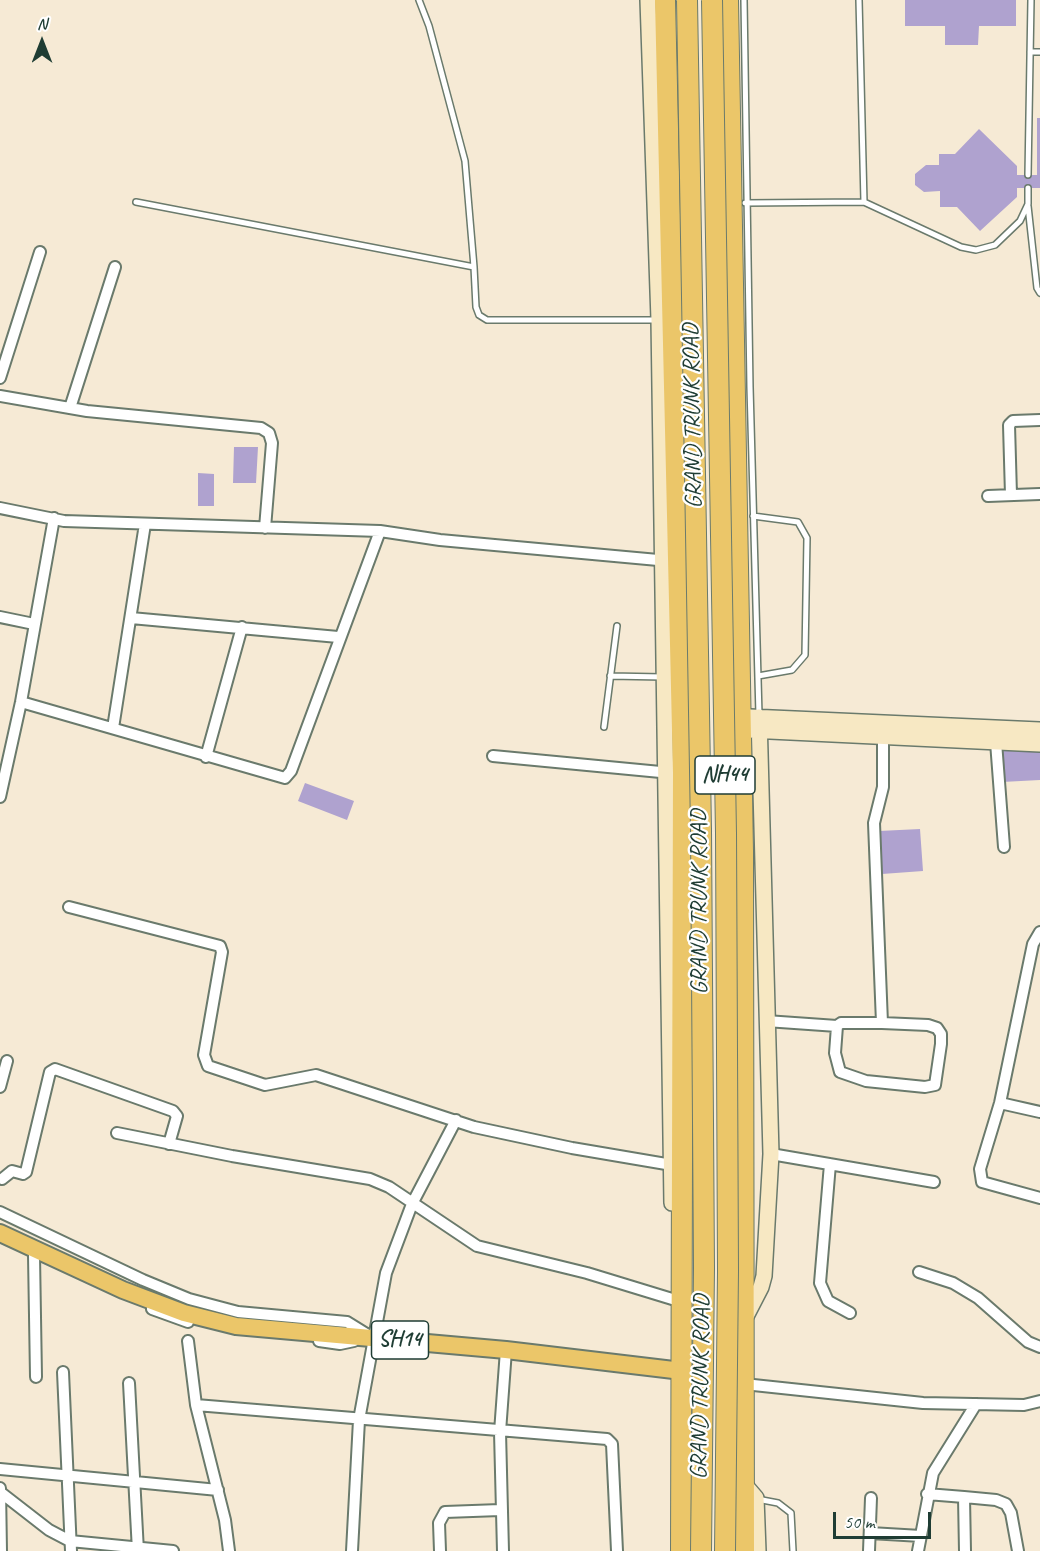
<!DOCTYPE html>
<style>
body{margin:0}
#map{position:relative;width:1040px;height:1551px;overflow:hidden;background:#f6ead5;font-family:Caveat,sans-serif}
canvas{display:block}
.north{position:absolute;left:12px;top:12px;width:60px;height:60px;-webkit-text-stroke:4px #fff;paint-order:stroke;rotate:0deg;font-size:16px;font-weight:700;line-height:24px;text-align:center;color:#1f3d34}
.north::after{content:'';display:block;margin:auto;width:21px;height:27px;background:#1f3d34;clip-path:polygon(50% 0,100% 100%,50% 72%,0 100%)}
.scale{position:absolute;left:833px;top:1512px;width:98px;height:27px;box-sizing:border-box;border:3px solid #1f3d34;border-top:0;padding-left:8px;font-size:18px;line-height:21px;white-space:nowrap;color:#1f3d34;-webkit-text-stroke:4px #fff;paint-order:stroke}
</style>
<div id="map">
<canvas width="1040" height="1551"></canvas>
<div class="north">N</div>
<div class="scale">50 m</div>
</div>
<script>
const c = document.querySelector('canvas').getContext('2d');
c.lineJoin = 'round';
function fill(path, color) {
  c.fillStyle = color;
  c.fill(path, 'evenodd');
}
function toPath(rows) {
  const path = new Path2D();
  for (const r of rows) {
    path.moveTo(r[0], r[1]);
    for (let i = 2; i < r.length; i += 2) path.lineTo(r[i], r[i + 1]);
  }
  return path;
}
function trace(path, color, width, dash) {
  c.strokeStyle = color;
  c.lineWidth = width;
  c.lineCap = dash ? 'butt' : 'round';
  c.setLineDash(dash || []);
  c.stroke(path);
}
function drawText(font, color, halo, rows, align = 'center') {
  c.font = font + ' Caveat,sans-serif';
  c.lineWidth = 4.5;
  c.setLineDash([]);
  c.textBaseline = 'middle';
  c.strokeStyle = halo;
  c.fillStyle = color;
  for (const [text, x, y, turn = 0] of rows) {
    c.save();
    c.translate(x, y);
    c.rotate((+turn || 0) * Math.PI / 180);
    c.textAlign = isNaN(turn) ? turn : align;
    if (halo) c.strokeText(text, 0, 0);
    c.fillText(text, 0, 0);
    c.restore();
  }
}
fill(toPath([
 [905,0,1016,0,1016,26,979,26,978,45,945,45,945,26,905,26],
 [1037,118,1040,118,1040,188,1017,188,1017,197,980,231,957,207,940,207,940,191,924,192,915,185,915,174,926,165,939,165,939,154,955,154,979,129,1017,166,1017,175,1037,175],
 [234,447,258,447,256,483,233,483],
 [198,473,214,474,214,506,198,506],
 [1040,747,1040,780,1002,782,1000,750],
 [305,783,354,801,347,820,298,801],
 [920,829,923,871,882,874,879,831]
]), '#afa2cf');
const lane = toPath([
 [419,0,429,26,465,161,474,267],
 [744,0,750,387,759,715],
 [859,0,864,202],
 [1030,52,1040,52],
 [1028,175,1031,0],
 [136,202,474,267,476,307,479,315,487,320,656,320],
 [745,203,864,202,961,247,976,250,995,245,1020,221,1028,204,1028,188],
 [1028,206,1037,288,1040,293],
 [753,516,798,522,807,538,805,655,792,670,758,676],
 [610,676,663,677],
 [604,727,617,626],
 [757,1499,778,1503,791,1513,793,1551]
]);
const street = toPath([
 [0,378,40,252],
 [0,396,87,411,261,428,269,433,272,443,265,528],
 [70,408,115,267],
 [1011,495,1009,425,1013,421,1040,420],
 [988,496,1040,494],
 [0,508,64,521,380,531,440,540,669,561],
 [0,617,34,624],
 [131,618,338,637],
 [21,702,285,778,291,771,380,531],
 [113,728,145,524],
 [996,742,1004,847],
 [493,756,671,773],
 [206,757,242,627],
 [0,797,21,702,54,518],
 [69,907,220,946,222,952,204,1055,208,1066,265,1085,316,1075,474,1127,572,1148,672,1165],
 [1040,932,1033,944,1000,1103,980,1169,982,1182,1040,1198],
 [766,1021,837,1026],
 [882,1023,841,1023,837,1026,835,1053,840,1072,866,1081,925,1087,935,1085,941,1044,941,1034,937,1028,928,1025,882,1023,874,823,883,787,883,730],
 [0,1087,7,1061],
 [1000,1103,1040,1112],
 [117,1133,232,1156,370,1179,389,1187,477,1246,587,1273,682,1302],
 [771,1154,934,1182],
 [830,1164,820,1283,828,1301,850,1313],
 [2,1179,12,1171,23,1174,26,1172,50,1072,55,1069,173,1111,177,1116,169,1144],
 [0,1212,143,1280,189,1299,238,1312,347,1322,368,1335],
 [34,1255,36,1377],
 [919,1272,953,1283,978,1298,1028,1342,1040,1347],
 [152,1309,188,1322],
 [188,1341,196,1405,225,1520,229,1551],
 [319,1341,340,1344,354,1341],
 [63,1372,71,1551],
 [129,1383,138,1551],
 [744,1384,923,1403,1024,1405,1040,1401],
 [196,1405,607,1439,612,1444,617,1551],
 [0,1469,218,1490],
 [0,1488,1,1551],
 [0,1492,49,1530,70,1541,173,1551],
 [927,1494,964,1497,965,1551],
 [964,1497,996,1500,1006,1504,1011,1513,1018,1551],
 [870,1533,921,1536],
 [352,1551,359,1420,386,1273,412,1204,456,1120],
 [440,1551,439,1523,445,1512,500,1510],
 [503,1551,500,1432,506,1350],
 [869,1551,871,1498],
 [918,1551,933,1473,976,1404]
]);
const secondary = toPath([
 [648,0,659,320,672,1203],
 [750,717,1040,730],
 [749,730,1040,744],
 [745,1318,761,1287,764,1276,771,1154,759,717],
 [744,1484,756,1498,758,1551]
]);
const primary = toPath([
 [0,1233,123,1290,184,1313,236,1326,506,1350,682,1371]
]);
const highway = toPath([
 [665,0,683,773,681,1551],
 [728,0,743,851,744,1551]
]);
trace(lane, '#6a7a6c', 8);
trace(street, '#6a7a6c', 14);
trace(secondary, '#6a7a6c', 18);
trace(primary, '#6a7a6c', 20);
trace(highway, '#6a7a6c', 22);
trace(lane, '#fff', 5);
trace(street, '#fff', 10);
trace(secondary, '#f7e8c3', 15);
trace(primary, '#ebc669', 16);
trace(highway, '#ebc669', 20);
const highwayBridge = toPath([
 [687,0,701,829,704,1268,701,1551],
 [712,0,726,833,728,1271,725,1551]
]);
trace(highwayBridge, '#6a7a6c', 22, []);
trace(highwayBridge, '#ebc669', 20);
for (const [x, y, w] of [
 [725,775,60],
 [400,1340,57]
]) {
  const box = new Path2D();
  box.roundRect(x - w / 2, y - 19, w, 38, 4.5);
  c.fillStyle = '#fff';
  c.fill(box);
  trace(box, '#1f3d34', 1.5);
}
drawText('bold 22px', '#1f3d34', null, [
 ["NH44",725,775],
 ["SH14",400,1340]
]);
drawText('24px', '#1f3d34', '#fff', [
 ["GRAND TRUNK ROAD",693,416,-91],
 ["GRAND TRUNK ROAD",700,902,-90],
 ["GRAND TRUNK ROAD",701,1387,-89]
]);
</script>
